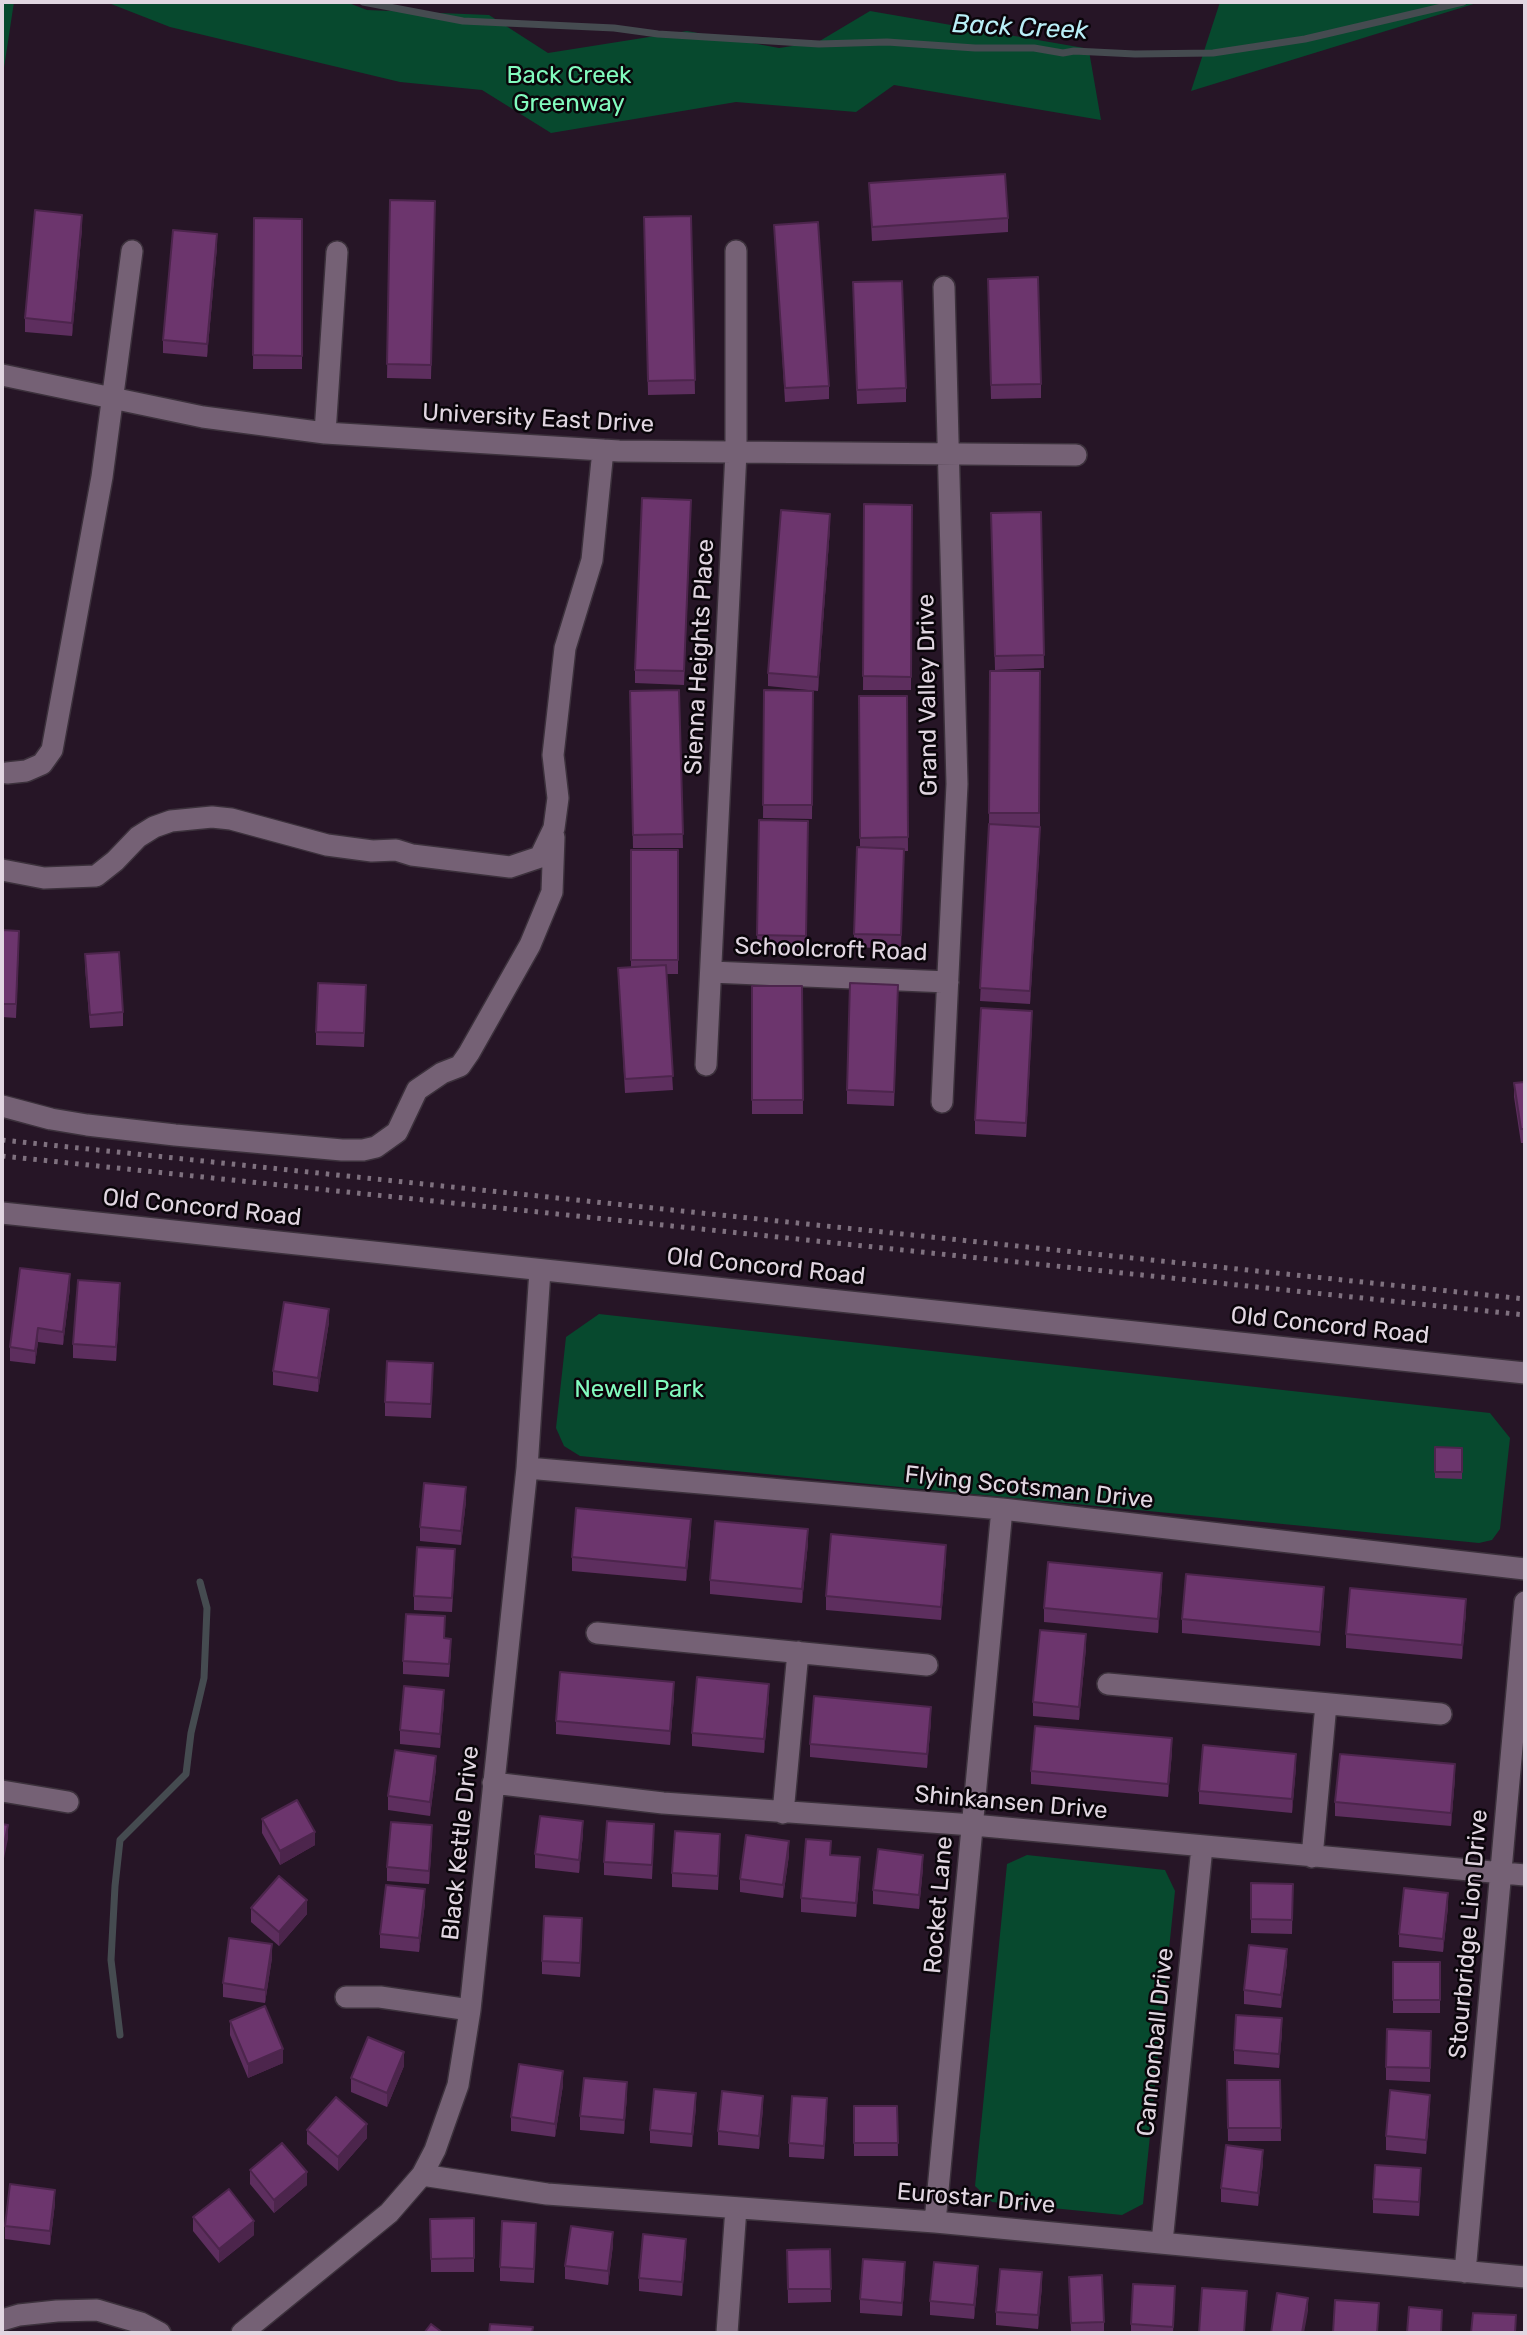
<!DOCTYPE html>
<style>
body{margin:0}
#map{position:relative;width:1527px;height:2335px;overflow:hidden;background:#261526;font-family:Rubik,sans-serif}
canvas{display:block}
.frame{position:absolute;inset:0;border:4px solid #e1d6e1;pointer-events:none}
</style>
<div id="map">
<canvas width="1527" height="2335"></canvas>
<div class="frame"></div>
</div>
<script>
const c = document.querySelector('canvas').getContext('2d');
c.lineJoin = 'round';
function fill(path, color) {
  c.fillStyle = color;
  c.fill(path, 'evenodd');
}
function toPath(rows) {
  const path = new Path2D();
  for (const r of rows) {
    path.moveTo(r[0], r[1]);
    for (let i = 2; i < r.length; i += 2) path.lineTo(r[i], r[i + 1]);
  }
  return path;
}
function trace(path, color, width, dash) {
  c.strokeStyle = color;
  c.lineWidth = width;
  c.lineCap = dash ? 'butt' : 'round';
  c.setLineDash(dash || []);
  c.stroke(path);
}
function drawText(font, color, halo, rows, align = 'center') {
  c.font = font + ' Rubik,sans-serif';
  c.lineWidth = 5;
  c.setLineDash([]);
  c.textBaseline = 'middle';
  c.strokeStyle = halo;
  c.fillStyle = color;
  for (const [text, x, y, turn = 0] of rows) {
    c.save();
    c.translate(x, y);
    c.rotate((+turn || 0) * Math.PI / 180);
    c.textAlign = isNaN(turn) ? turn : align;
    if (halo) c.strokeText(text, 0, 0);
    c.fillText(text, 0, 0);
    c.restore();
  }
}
fill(toPath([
 [2,2,14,2,2,81],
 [106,2,346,2,367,10,489,15,548,53,687,31,779,48,818,42,870,11,1084,48,1089,51,1101,120,894,85,856,112,736,102,551,133,482,90,400,82,170,27],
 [1220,2,1480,2,1191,91],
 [599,1314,1490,1413,1510,1438,1500,1529,1492,1540,1479,1543,580,1456,564,1446,556,1428,566,1337],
 [1027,1855,1165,1870,1175,1891,1143,2204,1122,2215,992,2202,975,2186,1007,1864]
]), '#07492e');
trace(toPath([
 [363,2,463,21,614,28,658,34,819,44,887,42,975,48,1034,48,1063,53,1074,51,1135,54,1213,53,1305,39,1463,2],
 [120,2035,111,1960,115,1886,120,1840,186,1774,191,1733,204,1678,207,1608,200,1582]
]), '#454b50', 7);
const minor = toPath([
 [2,375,203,417,325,433,619,451,1076,455],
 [325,433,337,252],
 [7,773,26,771,42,764,52,750,102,477,132,251],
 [2,870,44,878,96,876,115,861,138,837,154,827,171,821,212,817,231,819,327,845,372,851,396,850,412,855,510,867,540,857,554,828,558,798,553,755,565,648,592,560,603,450],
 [711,972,948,982],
 [706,1065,736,452,736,251],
 [942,1102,957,784,944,287],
 [2,1106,51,1119,87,1125,175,1135,342,1150,363,1150,376,1147,397,1132,417,1090,442,1073,460,1066,469,1053,530,945,552,892,554,837],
 [2,1213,1525,1373],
 [527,1468,1002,1509,1525,1569],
 [597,1633,927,1665],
 [1108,1684,1441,1714],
 [493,1783,663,1803,973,1825,1525,1875],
 [2,1791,68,1802],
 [783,1813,798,1652],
 [1312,1857,1326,1704],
 [346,1997,380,1997,470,2010],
 [422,2175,547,2194,935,2222,1525,2277],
 [935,2222,1002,1509],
 [1162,2242,1202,1847],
 [1465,2272,1525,1602],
 [2,2320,19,2315,57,2311,97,2310,141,2323,160,2333],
 [242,2333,389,2213,422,2175,435,2150,458,2085,470,2010,527,1468,540,1270],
 [727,2333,736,2208]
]);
trace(minor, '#3c313c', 24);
trace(minor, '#756175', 21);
trace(toPath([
 [2,1140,1525,1299],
 [2,1156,1525,1315]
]), '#7f717f', 5, [3.5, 7]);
fill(toPath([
 [869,183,1008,218,1008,232,872,241],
 [390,200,435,201,431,379,387,378],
 [691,216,695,394,648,395,644,217],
 [254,218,302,219,302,369,253,369],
 [774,225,829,386,829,399,785,402],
 [82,229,72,336,25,332,25,318],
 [217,247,207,357,163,353,163,340],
 [988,292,1041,384,1041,398,991,399],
 [853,296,906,388,906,402,857,404],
 [864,504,912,505,911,690,863,690],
 [1041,512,1044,668,995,670,991,513],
 [691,514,684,685,635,683,635,670],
 [830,528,818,691,768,686,768,673],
 [990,671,1040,671,1040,841,1030,1004,980,1001,989,824],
 [679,690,683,848,633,848,630,691],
 [764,690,813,691,812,819,763,818],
 [859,696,907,696,908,851,904,851,901,949,854,947,854,934,860,847],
 [759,820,808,821,806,950,757,949],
 [631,850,678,850,678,974,666,974,673,1090,625,1093,618,968,631,967],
 [2,930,19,945,16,1018,2,1017],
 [85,954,123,1012,123,1026,90,1028,85,968],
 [752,986,802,986,803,1114,752,1114],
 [366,999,364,1047,316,1045,316,1032],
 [898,999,894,1106,847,1104,847,1090],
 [1032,1024,1026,1137,975,1134,975,1120],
 [1525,1082,1525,1143,1521,1143,1514,1097,1514,1083],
 [70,1288,63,1345,38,1342,35,1364,10,1361,10,1347],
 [120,1297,116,1361,73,1358,73,1344],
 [329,1322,318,1392,273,1385,273,1371],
 [433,1377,431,1418,385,1416,385,1402],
 [1435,1447,1462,1448,1462,1479,1435,1478],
 [466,1501,461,1545,420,1541,420,1527],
 [691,1532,686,1581,572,1571,572,1557],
 [808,1543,802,1603,710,1594,710,1580],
 [946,1558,941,1620,826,1610,826,1596],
 [455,1562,452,1612,414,1610,414,1596],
 [1162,1586,1158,1633,1044,1622,1044,1608],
 [1324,1600,1320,1646,1182,1633,1182,1619],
 [1466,1612,1462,1659,1346,1648,1346,1634],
 [445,1638,451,1652,449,1677,403,1674,403,1661],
 [1086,1648,1079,1720,1033,1716,1033,1702],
 [674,1696,670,1745,556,1734,556,1721],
 [769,1697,764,1753,692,1746,692,1733],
 [444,1703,440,1748,400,1744,400,1730],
 [931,1721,927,1768,810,1757,810,1744],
 [1172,1752,1168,1797,1031,1784,1031,1771],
 [1296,1767,1292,1813,1199,1804,1199,1791],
 [436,1769,430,1816,388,1810,388,1796],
 [1455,1778,1451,1826,1335,1816,1335,1802],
 [262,1819,315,1845,280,1865,262,1833],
 [583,1834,579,1873,535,1868,535,1854],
 [654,1837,652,1879,604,1875,604,1862],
 [432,1839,429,1884,387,1881,387,1867],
 [720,1847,718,1890,672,1887,672,1873],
 [789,1855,783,1898,740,1892,740,1879],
 [831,1855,860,1871,856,1917,801,1912,801,1898],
 [923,1868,919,1909,873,1904,873,1890],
 [1251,1883,1293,1884,1292,1934,1251,1933],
 [425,1903,419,1952,380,1948,380,1934],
 [1448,1907,1443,1952,1399,1947,1399,1934],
 [251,1908,307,1914,279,1946,251,1922],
 [582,1932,580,1977,542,1974,542,1961],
 [272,1958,265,2003,223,1997,223,1983],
 [1393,1962,1440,1962,1440,2013,1393,2013],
 [1287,1963,1281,2008,1244,2004,1244,1990],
 [230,2021,283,2063,248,2078,230,2035],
 [1431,2031,1430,2082,1386,2080,1386,2067],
 [1282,2032,1279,2068,1234,2064,1234,2050],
 [404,2066,387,2107,351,2092,351,2078],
 [1227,2080,1280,2080,1281,2141,1228,2141],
 [563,2085,555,2137,511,2131,511,2117],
 [627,2095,624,2134,580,2130,580,2116],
 [854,2106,897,2106,898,2156,854,2156],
 [696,2107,692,2147,650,2143,650,2130],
 [1430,2108,1426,2154,1386,2150,1386,2136],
 [763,2109,759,2149,718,2145,718,2131],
 [827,2112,824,2159,789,2157,789,2143],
 [307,2130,367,2138,338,2171,307,2144],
 [1263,2163,1258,2206,1221,2202,1221,2188],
 [250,2170,307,2185,274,2213,250,2184],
 [1421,2181,1419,2216,1373,2213,1373,2199],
 [55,2203,50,2245,5,2239,5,2226],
 [193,2217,254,2235,219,2263,193,2231],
 [474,2218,474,2272,431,2272,430,2219],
 [536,2237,534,2283,500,2281,500,2267],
 [613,2245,608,2285,565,2279,565,2266],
 [830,2249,831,2302,788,2303,787,2250],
 [686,2252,682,2296,639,2291,639,2278],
 [905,2276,902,2316,860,2313,860,2299],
 [978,2279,974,2319,930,2315,930,2301],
 [1042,2286,1038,2329,996,2325,996,2312],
 [1069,2290,1104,2322,1104,2333,1071,2333],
 [1175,2300,1173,2333,1131,2333,1131,2324]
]), '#5d2e5e');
fill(toPath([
 [82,215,82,229,72,336,72,323],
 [217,234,217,247,207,357,207,344],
 [830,514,830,528,818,691,818,677],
 [1040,827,1040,841,1030,1004,1030,991],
 [1032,1011,1032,1024,1026,1137,1026,1123],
 [70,1274,70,1288,63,1345,63,1332],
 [120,1283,120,1297,116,1361,116,1347],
 [329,1309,329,1322,318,1392,318,1378],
 [38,1328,38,1342,35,1364,35,1351],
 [466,1487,466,1501,461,1545,461,1531],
 [691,1519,691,1532,686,1581,686,1568],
 [808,1529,808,1543,802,1603,802,1589],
 [946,1545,946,1558,941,1620,941,1607],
 [1162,1573,1162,1586,1158,1633,1158,1619],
 [1324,1587,1324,1600,1320,1646,1320,1632],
 [1466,1599,1466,1612,1462,1659,1462,1645],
 [1086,1634,1086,1648,1079,1720,1079,1707],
 [674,1682,674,1696,670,1745,670,1731],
 [769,1684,769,1697,764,1753,764,1739],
 [444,1690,444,1703,440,1748,440,1734],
 [931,1707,931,1721,927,1768,927,1754],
 [1172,1738,1172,1752,1168,1797,1168,1784],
 [1296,1754,1296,1767,1292,1813,1292,1799],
 [436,1756,436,1769,430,1816,430,1802],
 [1455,1764,1455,1778,1451,1826,1451,1813],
 [583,1821,583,1834,579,1873,579,1860],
 [8,1825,8,1839,2,1868,2,1854],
 [432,1825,432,1839,429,1884,429,1871],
 [315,1832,315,1845,280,1865,280,1851],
 [789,1841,789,1855,783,1898,783,1885],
 [923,1855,923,1868,919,1909,919,1895],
 [860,1857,860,1871,856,1917,856,1903],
 [425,1889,425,1903,419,1952,419,1938],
 [1448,1893,1448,1907,1443,1952,1443,1939],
 [307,1900,307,1914,279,1946,279,1932],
 [582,1918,582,1932,580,1977,580,1963],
 [272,1944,272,1958,265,2003,265,1990],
 [1287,1949,1287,1963,1281,2008,1281,1995],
 [1282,2018,1282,2032,1279,2068,1279,2054],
 [283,2049,283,2063,248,2078,248,2064],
 [404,2052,404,2066,387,2107,387,2093],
 [563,2071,563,2085,555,2137,555,2124],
 [627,2082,627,2095,624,2134,624,2120],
 [696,2093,696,2107,692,2147,692,2134],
 [1430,2095,1430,2108,1426,2154,1426,2140],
 [763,2096,763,2109,759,2149,759,2136],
 [827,2098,827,2112,824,2159,824,2146],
 [367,2124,367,2138,338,2171,338,2157],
 [1263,2150,1263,2163,1258,2206,1258,2193],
 [1421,2168,1421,2181,1419,2216,1419,2202],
 [307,2172,307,2185,274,2213,274,2200],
 [55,2190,55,2203,50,2245,50,2231],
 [254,2221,254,2235,219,2263,219,2249],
 [613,2232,613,2245,608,2285,608,2271],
 [686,2239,686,2252,682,2296,682,2282],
 [905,2262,905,2276,902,2316,902,2303],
 [978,2266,978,2279,974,2319,974,2305],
 [1042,2272,1042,2286,1038,2329,1038,2315],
 [1308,2298,1308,2311,1304,2333,1302,2333]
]), '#4c254c');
const building = toPath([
 [1005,174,1008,218,872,227,869,183,1005,174],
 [390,200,435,201,431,365,387,364,390,200],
 [35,210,82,215,72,323,25,318,35,210],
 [691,216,695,380,648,381,644,217,691,216],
 [254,218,302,219,302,356,253,355,254,218],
 [818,222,829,386,785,388,774,225,818,222],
 [173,230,217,234,207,344,163,340,173,230],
 [1038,277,1041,384,991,385,988,279,1038,277],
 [902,281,906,388,857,390,853,282,902,281],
 [642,498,691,500,684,671,635,670,642,498],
 [864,504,912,505,911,677,863,676,864,504],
 [781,510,830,514,818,677,768,673,781,510],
 [1041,512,1044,655,995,656,991,513,1041,512],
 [990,671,1040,671,1039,813,989,813,990,671],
 [679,690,683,834,633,835,630,691,679,690],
 [764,690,813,691,812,805,763,805,764,690],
 [859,696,907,696,908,837,860,838,859,696],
 [759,820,808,821,806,936,757,935,759,820],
 [989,824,1040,827,1030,991,980,988,989,824],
 [857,847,904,849,901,935,854,934,857,847],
 [631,850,678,850,678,960,631,960,631,850],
 [2,930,19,931,16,1004,2,1004,2,930],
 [119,952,123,1012,90,1015,85,954,119,952],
 [666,965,673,1076,625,1079,618,968,666,965],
 [318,983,366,985,364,1033,316,1032,318,983],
 [850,983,898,985,894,1092,847,1090,850,983],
 [752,986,802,986,803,1100,752,1100,752,986],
 [981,1008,1032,1011,1026,1123,975,1120,981,1008],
 [1525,1082,1525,1129,1521,1129,1514,1083,1525,1082],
 [20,1268,70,1274,63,1332,38,1328,35,1351,10,1347,20,1268],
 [78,1280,120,1283,116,1347,73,1344,78,1280],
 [284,1302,329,1309,318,1378,273,1371,284,1302],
 [387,1361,433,1363,431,1404,385,1402,387,1361],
 [1435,1447,1462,1448,1462,1472,1435,1472,1435,1447],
 [424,1483,466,1487,461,1531,420,1527,424,1483],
 [576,1508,691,1519,686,1568,572,1557,576,1508],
 [715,1521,808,1529,802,1589,710,1580,715,1521],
 [831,1534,946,1545,941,1607,826,1596,831,1534],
 [417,1547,455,1549,452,1598,414,1596,417,1547],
 [1048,1562,1162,1573,1158,1619,1044,1608,1048,1562],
 [1186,1574,1324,1587,1320,1632,1182,1619,1186,1574],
 [1350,1588,1466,1599,1462,1645,1346,1634,1350,1588],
 [406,1614,445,1616,444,1638,451,1639,449,1664,403,1661,406,1614],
 [1040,1630,1086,1634,1079,1707,1033,1702,1040,1630],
 [560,1672,674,1682,670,1731,556,1721,560,1672],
 [697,1677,769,1684,764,1739,692,1733,697,1677],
 [404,1686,444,1690,440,1734,400,1730,404,1686],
 [814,1696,931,1707,927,1754,810,1744,814,1696],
 [1035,1726,1172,1738,1168,1784,1031,1771,1035,1726],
 [1203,1745,1296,1754,1292,1799,1199,1791,1203,1745],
 [395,1750,436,1756,430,1802,388,1796,395,1750],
 [1340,1754,1455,1764,1451,1813,1335,1802,1340,1754],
 [297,1800,315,1832,280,1851,262,1819,297,1800],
 [540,1816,583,1821,579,1860,535,1854,540,1816],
 [607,1821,654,1824,652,1865,604,1862,607,1821],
 [391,1822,432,1825,429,1871,387,1867,391,1822],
 [2,1824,8,1825,2,1854,2,1824],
 [675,1831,720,1834,718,1876,672,1873,675,1831],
 [746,1835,789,1841,783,1885,740,1879,746,1835],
 [806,1839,831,1841,830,1855,860,1857,856,1903,801,1898,806,1839],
 [878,1849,923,1855,919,1895,873,1890,878,1849],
 [279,1876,307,1900,279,1932,251,1908,279,1876],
 [1251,1883,1293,1884,1292,1920,1251,1919,1251,1883],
 [386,1885,425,1889,419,1938,380,1934,386,1885],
 [1404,1888,1448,1893,1443,1939,1399,1934,1404,1888],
 [544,1916,582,1918,580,1963,542,1961,544,1916],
 [229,1938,272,1944,265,1990,223,1983,229,1938],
 [1249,1945,1287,1949,1281,1995,1244,1990,1249,1945],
 [1393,1962,1440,1962,1440,2000,1393,2000,1393,1962],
 [265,2006,283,2049,248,2064,230,2021,265,2006],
 [1236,2015,1282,2018,1279,2054,1234,2050,1236,2015],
 [1387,2029,1431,2031,1430,2068,1386,2067,1387,2029],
 [368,2037,404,2052,387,2093,351,2078,368,2037],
 [519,2064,563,2071,555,2124,511,2117,519,2064],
 [584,2078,627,2082,624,2120,580,2116,584,2078],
 [1227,2080,1280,2080,1281,2128,1228,2128,1227,2080],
 [654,2089,696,2093,692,2134,650,2130,654,2089],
 [1390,2090,1430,2095,1426,2140,1386,2136,1390,2090],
 [722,2091,763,2096,759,2136,718,2131,722,2091],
 [792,2096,827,2098,824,2146,789,2143,792,2096],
 [336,2097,367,2124,338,2157,307,2130,336,2097],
 [854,2106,897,2106,898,2143,854,2143,854,2106],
 [282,2143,307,2172,274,2200,250,2170,282,2143],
 [1226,2145,1263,2150,1258,2193,1221,2188,1226,2145],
 [1375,2165,1421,2168,1419,2202,1373,2199,1375,2165],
 [10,2184,55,2190,50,2231,5,2226,10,2184],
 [229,2189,254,2221,219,2249,193,2217,229,2189],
 [474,2218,474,2258,431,2259,430,2219,474,2218],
 [502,2221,536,2223,534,2269,500,2267,502,2221],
 [571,2226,613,2232,608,2271,565,2266,571,2226],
 [643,2234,686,2239,682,2282,639,2278,643,2234],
 [830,2249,831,2289,788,2289,787,2250,830,2249],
 [863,2259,905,2262,902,2303,860,2299,863,2259],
 [934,2262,978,2266,974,2305,930,2301,934,2262],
 [1000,2269,1042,2272,1038,2315,996,2312,1000,2269],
 [1102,2275,1104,2322,1071,2323,1069,2277,1102,2275],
 [1133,2284,1175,2286,1173,2327,1131,2324,1133,2284],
 [1202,2288,1247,2291,1244,2333,1199,2333,1202,2288],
 [1277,2293,1308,2298,1302,2333,1271,2333,1277,2293],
 [1335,2300,1379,2303,1377,2333,1333,2333,1335,2300],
 [1409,2307,1442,2310,1441,2333,1407,2333,1409,2307],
 [1473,2313,1516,2315,1515,2333,1471,2333,1473,2313],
 [431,2324,443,2333,424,2333,431,2324],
 [490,2324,533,2327,532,2333,489,2333,490,2324]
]);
fill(building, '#6c356d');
trace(building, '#4c254c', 2);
drawText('24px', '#82fbbe', '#0a050a', [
 ["Back Creek",569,76],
 ["Greenway",569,104],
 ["Newell Park",639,1390]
]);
drawText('24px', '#e1d6e1', '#0a050a', [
 ["University East Drive",538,419,3],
 ["Sienna Heights Place",700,657,-87],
 ["Grand Valley Drive",928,695,-91],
 ["Schoolcroft Road",831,950,2],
 ["Old Concord Road",202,1208,6],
 ["Old Concord Road",766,1267,6],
 ["Old Concord Road",1330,1326,6],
 ["Flying Scotsman Drive",1029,1488,6],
 ["Shinkansen Drive",1011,1803,5],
 ["Black Kettle Drive",461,1843,-84],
 ["Rocket Lane",939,1905,-85],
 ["Stourbridge Lion Drive",1469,1934,-85],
 ["Cannonball Drive",1156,2042,-84],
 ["Eurostar Drive",976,2199,5]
]);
drawText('italic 26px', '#b9eff7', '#0a050a', [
 ["Back Creek",1020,28,3]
]);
</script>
